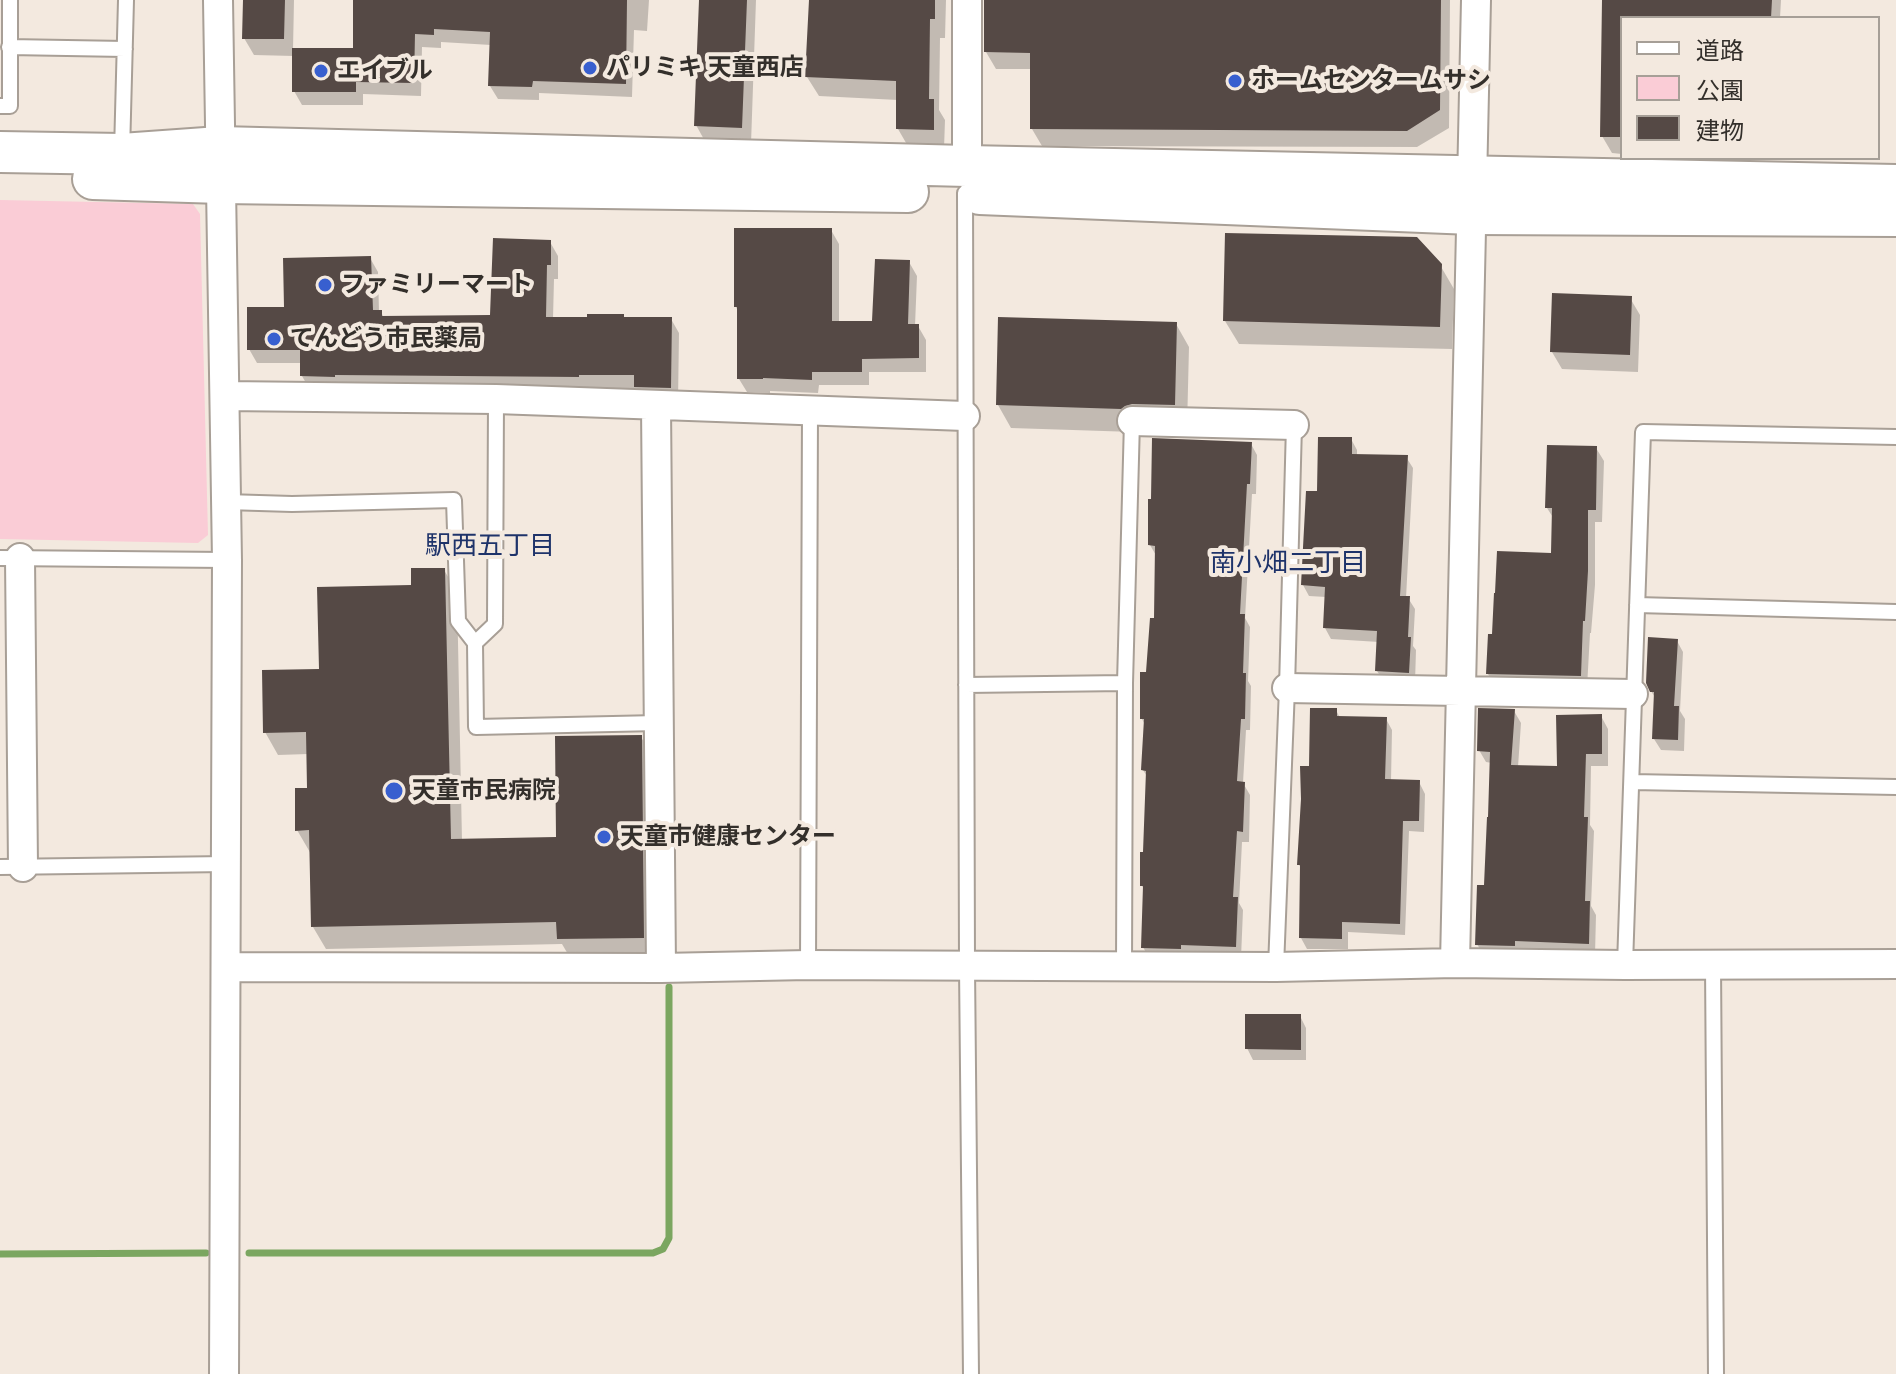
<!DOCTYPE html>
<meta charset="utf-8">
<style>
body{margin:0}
#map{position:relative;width:1896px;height:1374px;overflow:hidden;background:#f3e9df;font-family:Figtree,"Noto Sans JP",sans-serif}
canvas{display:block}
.legend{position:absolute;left:1620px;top:16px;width:260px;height:144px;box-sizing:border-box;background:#f3e9df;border:2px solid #a69f97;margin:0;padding:10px 14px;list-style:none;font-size:24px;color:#332f2b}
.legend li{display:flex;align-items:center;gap:16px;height:40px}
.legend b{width:40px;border:2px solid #a69f97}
</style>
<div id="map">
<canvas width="1896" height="1374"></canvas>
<ul class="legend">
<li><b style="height:10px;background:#fff"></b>道路</li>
<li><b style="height:22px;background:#faccd6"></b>公園</li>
<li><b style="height:22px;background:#554945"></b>建物</li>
</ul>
</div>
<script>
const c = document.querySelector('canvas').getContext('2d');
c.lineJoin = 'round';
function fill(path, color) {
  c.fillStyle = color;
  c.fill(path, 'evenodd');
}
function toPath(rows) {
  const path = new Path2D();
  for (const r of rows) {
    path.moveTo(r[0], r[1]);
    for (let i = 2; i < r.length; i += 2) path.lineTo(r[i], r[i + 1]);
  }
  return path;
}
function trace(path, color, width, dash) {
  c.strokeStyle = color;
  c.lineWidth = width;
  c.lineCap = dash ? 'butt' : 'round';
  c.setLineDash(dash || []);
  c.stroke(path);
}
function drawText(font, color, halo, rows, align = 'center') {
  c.font = font + ' Figtree,"Noto Sans JP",sans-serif';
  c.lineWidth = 8;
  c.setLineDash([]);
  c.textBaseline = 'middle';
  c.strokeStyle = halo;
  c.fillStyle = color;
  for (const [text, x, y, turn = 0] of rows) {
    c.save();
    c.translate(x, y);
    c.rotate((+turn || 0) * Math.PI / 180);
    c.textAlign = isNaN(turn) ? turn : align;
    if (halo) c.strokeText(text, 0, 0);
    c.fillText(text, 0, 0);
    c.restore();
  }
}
fill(toPath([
 [0,200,193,204,200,214,208,535,198,543,0,539]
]), '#faccd6');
fill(toPath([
 [245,0,294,0,293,50,355,50,355,0,649,0,647,31,634,30,632,97,539,93,539,100,498,99,490,86,491,45,441,42,441,48,422,47,421,96,363,94,363,105,302,105,294,91,294,56,254,55,244,38],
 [701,0,756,0,751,144,706,143,696,125],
 [811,0,946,0,945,38,940,38,939,110,945,120,944,149,909,148,898,129,898,100,819,96,807,77],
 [986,0,1450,0,1449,128,1417,147,1042,146,1032,129,1032,69,996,69,986,52],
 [1604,0,1781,0,1780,18,1622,18,1622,154,1612,153,1602,136],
 [831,230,839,244,839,323,874,323,909,262,917,276,915,326,918,326,926,340,926,372,869,372,869,385,819,385,818,393,770,391,770,393,747,392,739,379,739,313,736,307],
 [550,242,558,256,558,279,554,279,553,319,671,319,679,333,678,402,644,401,637,388,586,388,586,391,310,390,302,376,302,363,257,363,249,349,286,309,370,258,378,272,379,312,381,312,384,318,492,317],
 [1440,265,1454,289,1452,349,1239,344,1225,321],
 [1630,298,1640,315,1638,372,1562,369,1552,352],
 [1176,324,1189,347,1187,428,1134,432,1011,428,998,405],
 [1351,439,1357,450,1357,456,1406,457,1413,468,1406,598,1408,598,1415,609,1413,646,1416,650,1415,683,1384,682,1377,671,1379,642,1331,639,1325,628,1326,597,1309,596,1303,585,1319,493],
 [1251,444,1257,455,1256,494,1252,494,1245,618,1250,627,1248,681,1251,686,1250,730,1246,730,1243,783,1250,795,1249,842,1242,842,1239,903,1243,910,1241,958,1149,958,1143,947,1145,890,1142,886,1145,854,1148,778,1143,770,1145,725,1142,719,1156,620,1157,557,1150,545],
 [1596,448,1604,461,1602,522,1595,522,1595,585,1591,633,1590,633,1587,688,1496,687,1488,674,1494,636,1553,555,1554,519,1547,508],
 [444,570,457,592,462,841,558,839,641,737,654,759,656,960,572,961,562,944,326,949,313,927,311,854,297,830,309,790,308,754,278,755,265,732,321,671,413,587],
 [1677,641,1683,652,1680,711,1685,719,1684,751,1661,750,1654,739,1656,699,1651,691],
 [1336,710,1340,718,1386,719,1392,730,1391,781,1419,782,1425,794,1424,832,1409,831,1405,935,1348,932,1348,949,1307,949,1301,938,1302,869,1299,865,1311,768],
 [1514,711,1521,723,1518,767,1559,769,1601,716,1608,729,1608,766,1591,766,1590,825,1594,831,1591,906,1596,915,1595,955,1484,956,1477,944,1486,887,1492,763,1486,762,1479,750],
 [1300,1016,1306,1028,1306,1060,1253,1060,1247,1048]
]), '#0003');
trace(toPath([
 [249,1253,653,1253,663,1249,669,1238,669,987],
 [0,1254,206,1253]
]), '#7ba660', 7);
fill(toPath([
 [243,0,285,0,284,39,242,39],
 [353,0,627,0,626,84,533,81,532,87,488,86,490,32,434,29,434,35,415,34,414,83,356,82,356,92,292,92,292,48,353,48],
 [699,0,747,0,742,128,694,126],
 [809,0,935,0,935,19,930,19,929,99,934,99,934,130,896,129,896,81,805,77],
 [984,0,1441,0,1440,110,1407,131,1030,129,1030,53,984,52],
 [1602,0,1772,0,1771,18,1622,18,1622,137,1600,137],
 [734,228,832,228,832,321,872,321,875,259,910,260,908,324,919,324,919,358,862,359,862,372,812,372,812,380,763,378,763,379,737,379,737,307,734,307],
 [1225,233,1417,237,1442,264,1440,327,1223,321],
 [493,238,551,240,551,265,547,265,546,317,587,317,587,314,624,314,624,317,672,317,671,388,634,387,634,375,579,375,579,377,335,375,335,377,300,376,300,350,247,350,247,307,284,307,283,258,371,256,373,310,382,310,382,316,490,315],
 [1552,293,1632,296,1630,355,1550,352],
 [998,317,1177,322,1175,405,1132,404,1125,406,1121,409,996,405],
 [1318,437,1352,437,1352,454,1408,455,1400,596,1410,596,1408,637,1411,637,1409,673,1375,671,1377,631,1323,628,1325,587,1301,585,1306,491,1317,491],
 [1152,438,1252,442,1250,484,1247,484,1240,614,1245,614,1243,673,1246,673,1245,719,1241,719,1237,781,1245,782,1243,832,1237,831,1233,897,1238,897,1236,947,1181,945,1181,949,1141,948,1143,886,1140,886,1140,852,1143,852,1146,771,1141,770,1144,719,1140,719,1140,672,1146,672,1150,618,1154,618,1155,546,1148,545,1148,499,1151,499],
 [1547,445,1597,446,1596,510,1588,510,1588,571,1585,621,1583,621,1581,676,1486,674,1488,634,1492,634,1494,593,1495,593,1497,551,1551,553,1552,508,1545,508],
 [411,568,445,568,451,839,556,837,555,736,642,735,644,938,557,939,556,922,311,927,309,830,295,831,295,788,307,788,306,732,263,733,262,670,319,669,317,587,411,585],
 [1648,637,1678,639,1674,706,1679,706,1678,740,1652,739,1654,692,1650,692,1646,683],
 [1310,708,1337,708,1337,716,1387,717,1385,779,1420,780,1419,821,1403,821,1400,924,1342,922,1342,939,1299,938,1300,865,1297,865,1301,799,1300,766,1309,766],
 [1478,708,1515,709,1511,765,1557,766,1556,715,1602,714,1602,754,1586,754,1584,817,1588,817,1585,901,1590,901,1589,944,1515,941,1515,946,1475,945,1477,885,1484,885,1487,817,1488,817,1490,752,1477,751],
 [1245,1014,1301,1014,1301,1050,1245,1049]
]), '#554945');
const lane = toPath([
 [9,47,125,49],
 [0,106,10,106,10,0],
 [122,152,126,0],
 [965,193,967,967,971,1374],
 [226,502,292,504,454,500,458,621,475,643,476,727,658,723],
 [0,558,227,560],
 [1637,605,1896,612],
 [475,643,495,624,496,399],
 [966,685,1125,683],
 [1632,782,1896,787],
 [0,867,227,864],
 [808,965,810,411],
 [1625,965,1643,432,1896,437],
 [1713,965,1716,1374],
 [1124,967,1125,683,1132,421],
 [1276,967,1287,688,1294,425]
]);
const street = toPath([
 [218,0,227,560,224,1374],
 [967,0,967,166],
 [225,396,496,399,965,416],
 [656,406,661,968],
 [1132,421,1294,425],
 [20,558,23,867],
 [1287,688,1633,694],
 [1455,963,1476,0],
 [227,967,661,968,808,965,1276,967,1455,963,1625,965,1896,964]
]);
const secondary = toPath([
 [0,152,122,154,220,147,967,166,1896,185],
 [93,179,221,183,908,192],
 [980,194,1472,214,1896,216]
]);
trace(lane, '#a89f96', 18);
trace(street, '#a89f96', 32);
trace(secondary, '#a89f96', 44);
trace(lane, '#fff', 14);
trace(street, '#fff', 28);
trace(secondary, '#fff', 40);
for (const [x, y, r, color] of [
 [590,68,8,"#385fcf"],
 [321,71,8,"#385fcf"],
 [1235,81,8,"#385fcf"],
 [325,285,8,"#385fcf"],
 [274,339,8,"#385fcf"],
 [394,791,10,"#385fcf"],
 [604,837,8,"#385fcf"]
]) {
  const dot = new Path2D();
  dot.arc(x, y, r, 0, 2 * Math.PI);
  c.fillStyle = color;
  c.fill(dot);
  trace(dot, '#f3e9df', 3);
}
drawText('bold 24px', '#332f2b', '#f3e9df', [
 ["パリミキ 天童西店",606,68],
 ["エイブル",337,71],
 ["ホームセンタームサシ",1251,81],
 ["ファミリーマート",341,285],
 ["てんどう市民薬局",290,339],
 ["天童市民病院",412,791],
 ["天童市健康センター",620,837]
], 'left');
drawText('26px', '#1e336a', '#f3e9df', [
 ["駅西五丁目",490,546],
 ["南小畑二丁目",1288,563]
]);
</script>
